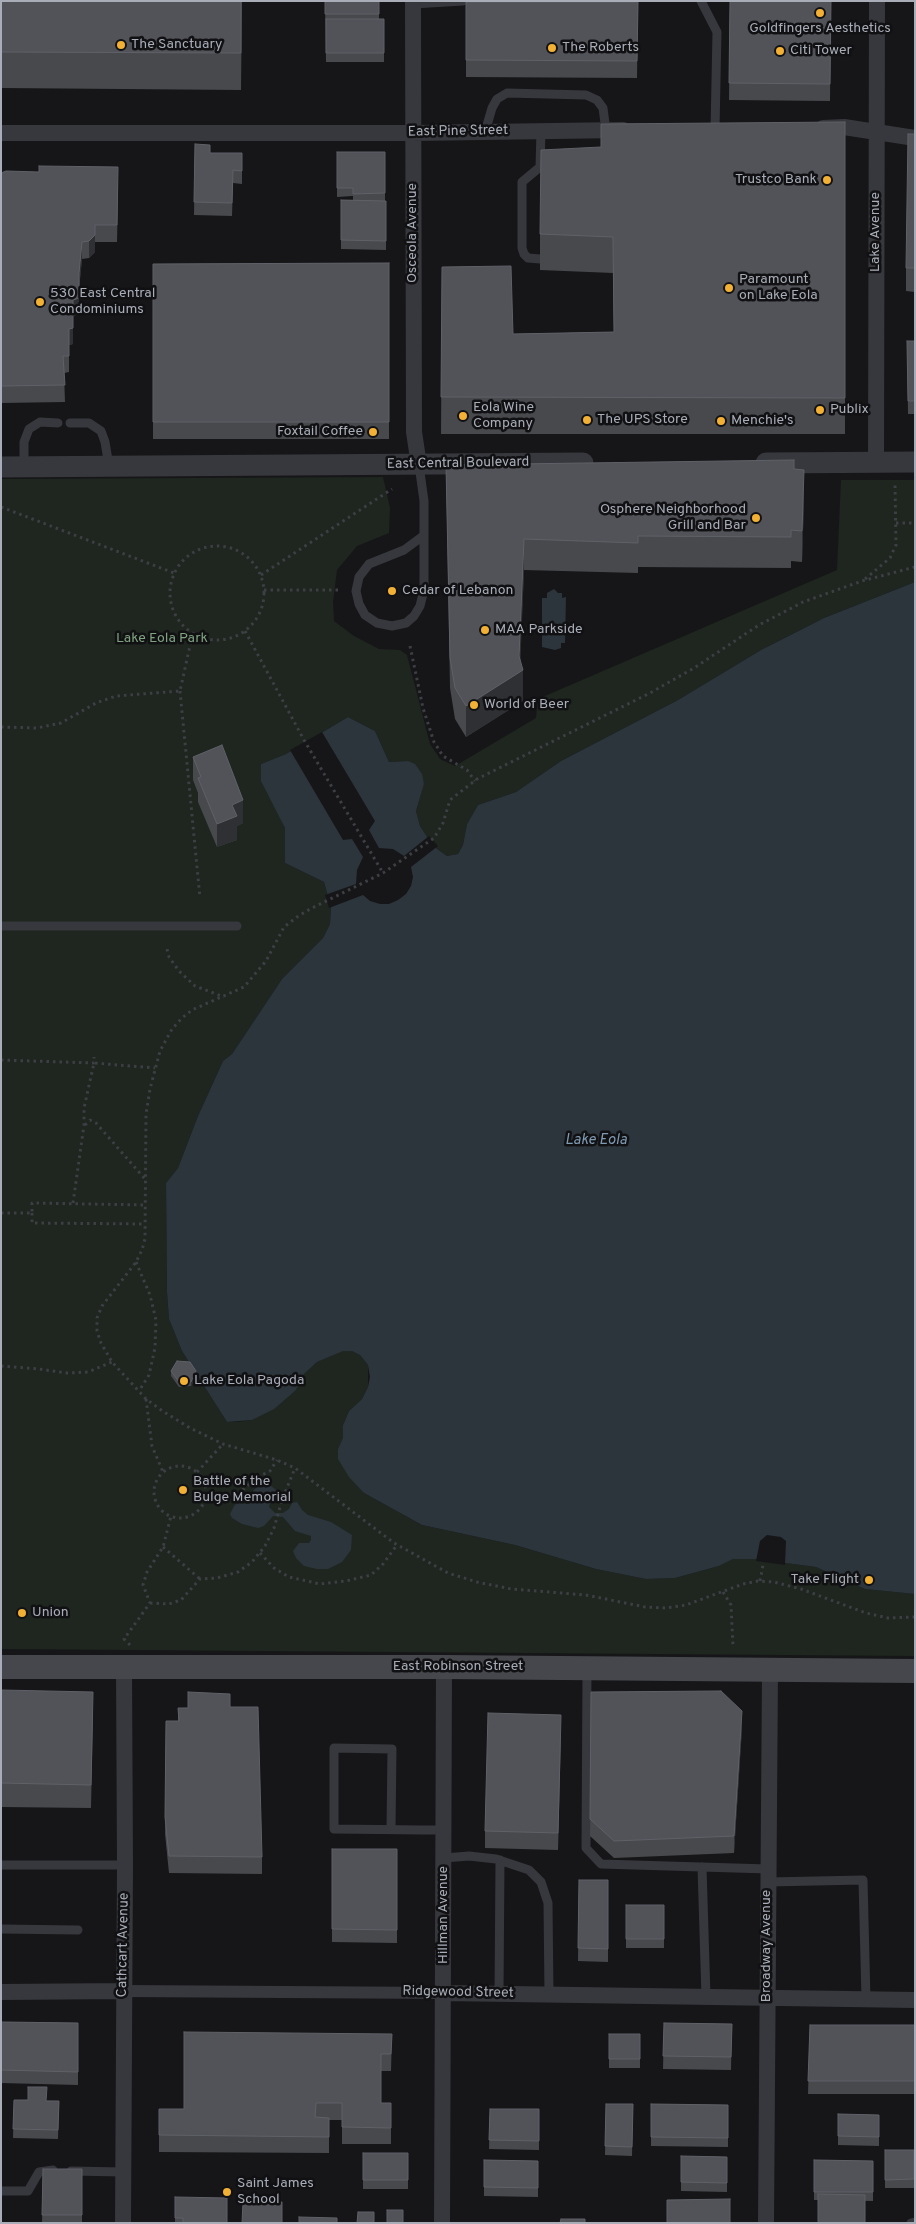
<!DOCTYPE html>
<style>
body{margin:0}
#map{position:relative;width:916px;height:2224px;overflow:hidden;background:#161618;font-family:Overpass,sans-serif}
canvas{display:block}
.frame{position:absolute;inset:0;border:2px solid #a8adb8;pointer-events:none}
</style>
<div id="map">
<canvas width="916" height="2224"></canvas>
<div class="frame"></div>
</div>
<script>
const c = document.querySelector('canvas').getContext('2d');
c.lineJoin = 'round';
function fill(path, color) {
  c.fillStyle = color;
  c.fill(path, 'evenodd');
}
function toPath(rows) {
  const path = new Path2D();
  for (const r of rows) {
    if (r.length === 3) {
      path.moveTo(r[0] + r[2], r[1]);
      path.arc(r[0], r[1], r[2], 0, 2 * Math.PI);
      continue;
    }
    path.moveTo(r[0], r[1]);
    for (let i = 2; i < r.length; i += 2) path.lineTo(r[i], r[i + 1]);
  }
  return path;
}
function trace(path, color, width, dash) {
  c.strokeStyle = color;
  c.lineWidth = width;
  c.lineCap = dash ? 'butt' : 'round';
  c.setLineDash(dash || []);
  c.stroke(path);
}
function drawText(font, color, halo, rows, align = 'center') {
  c.font = font + ' Overpass,sans-serif';
  c.lineWidth = 5;
  c.setLineDash([]);
  c.textBaseline = 'middle';
  c.strokeStyle = halo;
  c.fillStyle = color;
  for (const [text, x, y, turn = 0] of rows) {
    c.save();
    c.translate(x, y);
    c.rotate((+turn || 0) * Math.PI / 180);
    c.textAlign = isNaN(turn) ? turn : align;
    if (halo) c.strokeText(text, 0, 0);
    c.fillText(text, 0, 0);
    c.restore();
  }
}
fill(toPath([
 [383,477,390,508,389,533,357,546,337,570,333,602,334,621,354,636,379,649,400,650,407,655,430,744,440,759,455,766,536,718,538,699,837,570,841,480,915,480,915,582,824,618,761,650,678,700,561,761,516,792,478,805,467,824,463,845,458,854,447,856,433,846,420,826,416,811,424,783,408,761,389,762,375,731,348,717,286,754,261,764,274,804,285,828,285,863,324,882,331,907,330,924,323,938,282,979,232,1054,223,1061,198,1116,178,1168,166,1183,167,1292,169,1319,182,1351,227,1422,236,1422,252,1420,296,1390,304,1374,317,1362,343,1350,352,1351,360,1355,368,1365,368,1387,362,1399,349,1411,343,1425,344,1438,338,1449,364,1493,422,1525,515,1545,596,1569,646,1579,675,1578,719,1566,733,1559,755,1559,816,1567,865,1589,915,1594,915,1656,1,1649,1,479]
]), '#1e261f');
fill(toPath([
 [915,582,915,1594,865,1589,816,1567,755,1559,733,1559,719,1566,675,1578,646,1579,596,1569,515,1545,422,1525,364,1493,349,1477,338,1459,338,1449,343,1438,343,1425,349,1411,362,1399,368,1387,370,1377,368,1365,360,1355,352,1351,343,1351,317,1362,304,1374,296,1390,274,1409,252,1420,227,1422,182,1351,169,1319,167,1292,166,1183,178,1168,198,1116,223,1061,232,1054,282,979,323,938,330,924,331,907,324,882,285,863,285,828,261,781,261,764,286,754,348,717,375,731,389,762,408,761,415,764,422,774,424,784,416,811,420,826,433,846,447,856,458,854,463,845,467,824,478,805,516,792,561,761,678,700,761,650,824,618],
 [554,589,558,593,562,593,562,598,566,597,565,643,561,643,561,648,555,650,542,647,542,598,547,598,547,593],
 [263,1485,271,1486,280,1493,277,1500,270,1503,269,1507,275,1513,283,1513,289,1509,292,1503,297,1502,302,1510,308,1515,331,1522,352,1535,351,1550,342,1562,328,1569,317,1569,304,1566,296,1558,293,1551,299,1543,309,1543,311,1540,311,1536,295,1531,283,1517,273,1516,264,1526,258,1528,242,1524,232,1518,230,1514,234,1506,237,1503,249,1504,253,1502,253,1491,257,1487]
]), '#2c353c');
fill(toPath([
 [322,732,375,821,369,830,379,848,393,849,404,856,429,836,438,846,411,867,413,877,411,886,406,894,398,900,389,904,380,904,370,901,363,895,329,908,325,895,356,884,357,870,363,857,352,839,343,840,290,750],
 [767,1535,781,1537,786,1541,785,1565,756,1561,760,1541]
]), '#161618');
trace(toPath([
 [1,507,174,573],
 [896,523,915,523],
 [217,593,47],
 [915,567,862,581,803,602,759,625,694,668,650,693,477,779,450,800,443,823,434,838,383,873,310,909,297,917,284,927,266,961,244,987,192,1010,182,1018,172,1029,160,1051,150,1089,146,1114,145,1239,142,1250,136,1262,102,1306,97,1318,97,1331,101,1343,112,1362,146,1399,164,1412,190,1428,223,1444,277,1460,295,1468,394,1543,448,1573,477,1582,511,1589,586,1595,645,1607,666,1608,686,1605,743,1584,758,1581,774,1582,801,1589,866,1613,888,1618,915,1617],
 [261,575,392,489],
 [865,579,890,558,896,545,895,483],
 [264,590,339,590],
 [245,631,304,740,383,873],
 [410,646,423,708,434,742,443,756,467,770,475,781],
 [180,691,200,898],
 [1,727,37,728,61,723,96,703,116,696,180,691,193,632],
 [167,949,169,957,179,971,195,986,224,997],
 [1,1060,94,1063,94,1057],
 [85,1125,90,1120,96,1123,145,1179],
 [73,1203,84,1125,84,1108,94,1063,155,1068],
 [1,1213,32,1213,32,1203,145,1205],
 [32,1213,32,1223,145,1224],
 [136,1262,150,1295,156,1320,155,1348,149,1375,139,1391],
 [1,1366,39,1369,67,1373,88,1372,112,1362],
 [146,1399,152,1446,163,1472],
 [180,1492,26],
 [197,1472,223,1444],
 [206,1496,217,1498,237,1495,256,1478,270,1471,277,1460],
 [163,1547,200,1579],
 [260,1553,274,1568,289,1577,320,1584,346,1581,371,1575,383,1564,397,1545],
 [760,1581,763,1565],
 [723,1592,731,1605,733,1647],
 [150,1603,169,1604,181,1600,200,1579,217,1578,238,1572,252,1562,265,1546,274,1528,282,1500,295,1468],
 [130,1645,124,1639,150,1603,143,1585,147,1572,163,1547,171,1516]
]), '#3d3f44', 3, [2.5, 4]);
trace(toPath([
 [701,1,717,32,715,129],
 [413,4,463,1],
 [485,132,492,108,497,99,507,93,586,95,597,100,603,108,606,131],
 [540,259,528,258,524,254,522,248,522,182,540,167,541,131],
 [70,423,89,423,101,431,105,442,109,466],
 [419,465,424,501,424,590,420,606,414,616,406,623,392,626,377,623,365,615,359,604,356,591,359,577,369,564,404,550,423,536],
 [24,467,24,442,29,429,40,422,58,423],
 [1,926,237,926],
 [587,1670,586,1848,601,1864,768,1869],
 [391,1829,392,1749,334,1748,334,1829,423,1830,444,1830],
 [444,1858,469,1856,496,1859,529,1870,541,1882,548,1903,549,1995],
 [1,1865,125,1865],
 [702,1867,706,1997],
 [768,1882,863,1880,866,1999],
 [1,1929,78,1930],
 [499,1994,500,1860],
 [71,2171,123,2172],
 [1,2191,28,2191,39,2172,53,2170],
 [911,2223,915,2222]
]), '#37383d', 9);
trace(toPath([
 [124,1991,443,1993]
]), '#37383d', 12);
trace(toPath([
 [413,1,414,432,419,465],
 [823,128,844,127,915,138],
 [1,133,412,133,623,130],
 [876,462,877,1],
 [1,1992,124,1991],
 [443,1993,915,2000],
 [123,2223,125,1865,124,1668],
 [442,2223,444,1667],
 [766,2223,770,1669]
]), '#37383d', 16);
trace(toPath([
 [766,463,915,462],
 [1,467,583,463]
]), '#37383d', 21);
trace(toPath([
 [1,1667,444,1667,915,1671]
]), '#45474d', 24);
fill(toPath([
 [1,1,242,1,241,90,1,88],
 [325,1,379,1,379,19,384,19,384,62,326,62],
 [730,1,831,1,830,101,729,100],
 [466,2,638,2,637,78,466,77],
 [845,122,845,434,441,434,442,267,513,334,614,332,613,273,540,270,540,234,601,147],
 [915,134,915,292,906,291,906,268],
 [195,144,210,153,242,153,242,184,233,183,232,216,194,215],
 [337,152,385,152,385,201,386,201,386,250,341,249,341,200,353,200,353,196,337,197],
 [1,173,118,184,117,242,95,242,95,252,89,258,82,259,79,289,79,314,73,316,73,344,69,345,69,372,64,373,65,402,1,403],
 [389,263,389,439,153,439,153,264],
 [907,341,915,341,915,414,908,414],
 [446,465,794,469,804,501,802,562,791,561,791,568,638,567,638,573,524,570,520,660,523,701,466,737,455,719,450,688],
 [193,757,243,823,237,826,237,840,217,847,198,802,198,793,193,780],
 [171,1371,196,1376,191,1386,179,1387,171,1376],
 [1,1690,93,1715,91,1808,1,1807],
 [591,1692,742,1728,734,1853,614,1858,590,1836],
 [230,1707,262,1857,262,1874,169,1873,165,1834,166,1721,178,1721,178,1708],
 [561,1732,558,1850,485,1848,485,1831],
 [332,1849,397,1849,397,1943,332,1942],
 [579,1880,608,1880,608,1962,578,1961],
 [626,1905,664,1905,664,1948,626,1948],
 [1,2022,78,2023,78,2085,1,2083],
 [664,2023,732,2024,731,2070,663,2069],
 [810,2025,915,2025,915,2094,808,2094],
 [392,2034,391,2071,381,2071,381,2103,391,2103,391,2144,342,2144,342,2120,329,2120,329,2153,159,2152,159,2109,184,2109],
 [609,2034,640,2034,640,2068,609,2068],
 [14,2100,59,2101,58,2139,13,2138],
 [606,2104,633,2104,632,2156,605,2155],
 [651,2104,728,2105,728,2147,651,2146],
 [490,2109,539,2109,539,2150,489,2149],
 [838,2114,879,2115,879,2146,838,2145],
 [885,2150,914,2150,914,2188,885,2188],
 [363,2153,408,2153,408,2189,363,2189],
 [681,2156,727,2157,727,2192,681,2191],
 [484,2160,538,2161,538,2197,484,2196],
 [814,2160,873,2161,873,2201,814,2200],
 [43,2169,82,2169,82,2223,42,2223],
 [175,2197,227,2223,175,2223]
]), '#47494d');
fill(toPath([
 [118,167,118,184,117,242,117,225],
 [95,225,95,252,89,258,89,241],
 [82,242,82,259,79,290,79,273],
 [79,298,79,314,73,316,73,300],
 [73,328,73,344,69,345,69,329],
 [804,470,804,501,802,562,802,531],
 [524,539,524,570,520,672,523,670,523,701,466,737,466,706,519,656],
 [243,800,243,823,237,826,237,840,217,847,217,824,232,805],
 [196,1371,196,1376,191,1386,191,1382],
 [742,1711,742,1728,734,1853,734,1836],
 [561,1715,561,1732,558,1850,558,1833]
]), '#2f3033');
const building = toPath([
 [1,1,241,1,241,53,1,52,1,1],
 [325,1,379,1,379,14,325,14,325,1],
 [730,1,831,1,830,84,729,83,730,1],
 [466,2,638,2,637,61,466,60,466,2],
 [326,19,384,19,384,53,326,53,326,19],
 [845,122,845,398,441,397,442,267,511,266,513,334,614,332,613,237,540,234,541,150,601,147,601,124,845,122],
 [908,134,915,134,915,268,906,268,908,134],
 [195,144,210,145,210,153,242,153,242,171,233,170,232,203,194,202,195,144],
 [337,152,385,152,385,193,353,194,353,188,337,188,337,152],
 [39,166,118,167,117,225,95,225,95,235,89,241,82,242,79,273,79,298,73,300,73,328,69,329,69,356,63,356,65,385,1,386,1,173,6,171,39,172,39,166],
 [341,200,386,201,386,241,341,240,341,200],
 [389,263,389,422,153,422,153,264,389,263],
 [907,341,915,341,915,401,908,401,907,341],
 [794,460,794,469,804,470,802,531,791,530,791,537,638,536,638,543,524,539,519,656,523,670,466,706,455,688,450,658,446,465,794,460],
 [222,745,243,800,232,805,237,816,217,824,198,778,201,777,193,757,222,745],
 [177,1361,190,1362,196,1371,191,1382,179,1382,171,1371,177,1361],
 [1,1690,93,1692,91,1785,1,1783,1,1690],
 [721,1691,742,1711,734,1836,614,1841,590,1819,591,1692,721,1691],
 [188,1692,230,1694,230,1707,258,1707,262,1857,169,1856,165,1817,166,1721,179,1721,178,1708,188,1708,188,1692],
 [488,1713,561,1715,558,1833,485,1831,488,1713],
 [332,1849,397,1849,397,1930,332,1929,332,1849],
 [579,1880,608,1880,608,1949,578,1948,579,1880],
 [626,1905,664,1905,664,1939,626,1939,626,1905],
 [1,2022,78,2023,78,2072,1,2070,1,2022],
 [664,2023,732,2024,731,2057,663,2056,664,2023],
 [810,2025,915,2025,915,2081,808,2081,810,2025],
 [184,2032,392,2034,391,2054,381,2054,381,2103,391,2103,391,2128,342,2127,342,2103,316,2103,315,2117,329,2118,329,2137,159,2135,159,2109,184,2109,184,2032],
 [609,2034,640,2034,640,2059,609,2059,609,2034],
 [28,2087,47,2087,46,2101,59,2101,58,2130,13,2129,14,2100,28,2100,28,2087],
 [606,2104,633,2104,632,2147,605,2146,606,2104],
 [651,2104,728,2105,728,2138,651,2137,651,2104],
 [490,2109,539,2109,539,2141,489,2140,490,2109],
 [838,2114,879,2115,879,2137,838,2136,838,2114],
 [885,2150,914,2150,914,2179,885,2180,885,2150],
 [363,2153,408,2153,408,2180,363,2180,363,2153],
 [681,2156,727,2157,727,2183,681,2182,681,2156],
 [484,2160,538,2161,538,2188,484,2187,484,2160],
 [814,2160,873,2161,873,2192,814,2192,814,2160],
 [43,2169,82,2169,82,2215,42,2215,43,2169],
 [818,2194,865,2195,865,2223,818,2223,818,2194],
 [175,2197,227,2198,227,2223,183,2223,183,2218,175,2218,175,2197],
 [730,2199,730,2223,667,2223,667,2200,730,2199],
 [243,2202,282,2202,282,2223,242,2223,243,2202],
 [387,2210,403,2210,403,2223,387,2223,387,2210],
 [358,2212,374,2212,374,2223,357,2223,358,2212],
 [299,2217,337,2218,337,2223,299,2223,299,2217],
 [561,2219,585,2219,585,2223,560,2223,561,2219]
]);
fill(building, '#525359');
trace(building, '#5f6168', 1);
for (const [x, y, r, color] of [
 [820,13,5,"#f2b134"],
 [121,45,5,"#f2b134"],
 [552,48,5,"#f2b134"],
 [780,51,5,"#f2b134"],
 [827,180,5,"#f2b134"],
 [729,288,5,"#f2b134"],
 [40,302,5,"#f2b134"],
 [820,410,5,"#f2b134"],
 [463,416,5,"#f2b134"],
 [587,420,5,"#f2b134"],
 [721,421,5,"#f2b134"],
 [373,432,5,"#f2b134"],
 [756,518,5,"#f2b134"],
 [392,591,5,"#f2b134"],
 [485,630,5,"#f2b134"],
 [474,705,5,"#f2b134"],
 [184,1381,5,"#f2b134"],
 [183,1490,5,"#f2b134"],
 [869,1580,5,"#f2b134"],
 [22,1613,5,"#f2b134"],
 [227,2192,5,"#f2b134"]
]) {
  const dot = new Path2D();
  dot.arc(x, y, r, 0, 2 * Math.PI);
  c.fillStyle = color;
  c.fill(dot);
  trace(dot, '#111113', 2);
}
drawText('14px', '#a8adb8', '#111113', [
 ["Goldfingers Aesthetics",820,29,"center"],
 ["The Sanctuary",131,45],
 ["The Roberts",562,48],
 ["Citi Tower",790,51],
 ["Trustco Bank",817,180,"right"],
 ["Paramount",739,280],
 ["on Lake Eola",739,296],
 ["530 East Central",50,294],
 ["Condominiums",50,310],
 ["Eola Wine",473,408],
 ["Company",473,424],
 ["Publix",830,410],
 ["The UPS Store",597,420],
 ["Menchie's",731,421],
 ["Foxtail Coffee",363,432,"right"],
 ["Osphere Neighborhood",746,510,"right"],
 ["Grill and Bar",746,526,"right"],
 ["Cedar of Lebanon",402,591],
 ["MAA Parkside",495,630],
 ["World of Beer",484,705],
 ["Lake Eola Pagoda",194,1381],
 ["Battle of the",193,1482],
 ["Bulge Memorial",193,1498],
 ["Take Flight",859,1580,"right"],
 ["Union",32,1613],
 ["Saint James",237,2184],
 ["School",237,2200]
], 'left');
drawText('14px', '#a8adb8', '#111113', [
 ["East Pine Street",458,132,-1],
 ["Lake Avenue",876,232,-90],
 ["Osceola Avenue",413,233,-90],
 ["East Central Boulevard",458,464,-1],
 ["East Robinson Street",458,1667],
 ["Hillman Avenue",444,1915,-90],
 ["Cathcart Avenue",124,1945,-89],
 ["Broadway Avenue",767,1946,-90],
 ["Ridgewood Street",458,1993,1]
]);
drawText('14px', '#7fa381', '#111113', [
 ["Lake Eola Park",162,639]
]);
drawText('italic 15px', '#7f9bb3', '#111113', [
 ["Lake Eola",596,1141]
]);
</script>
